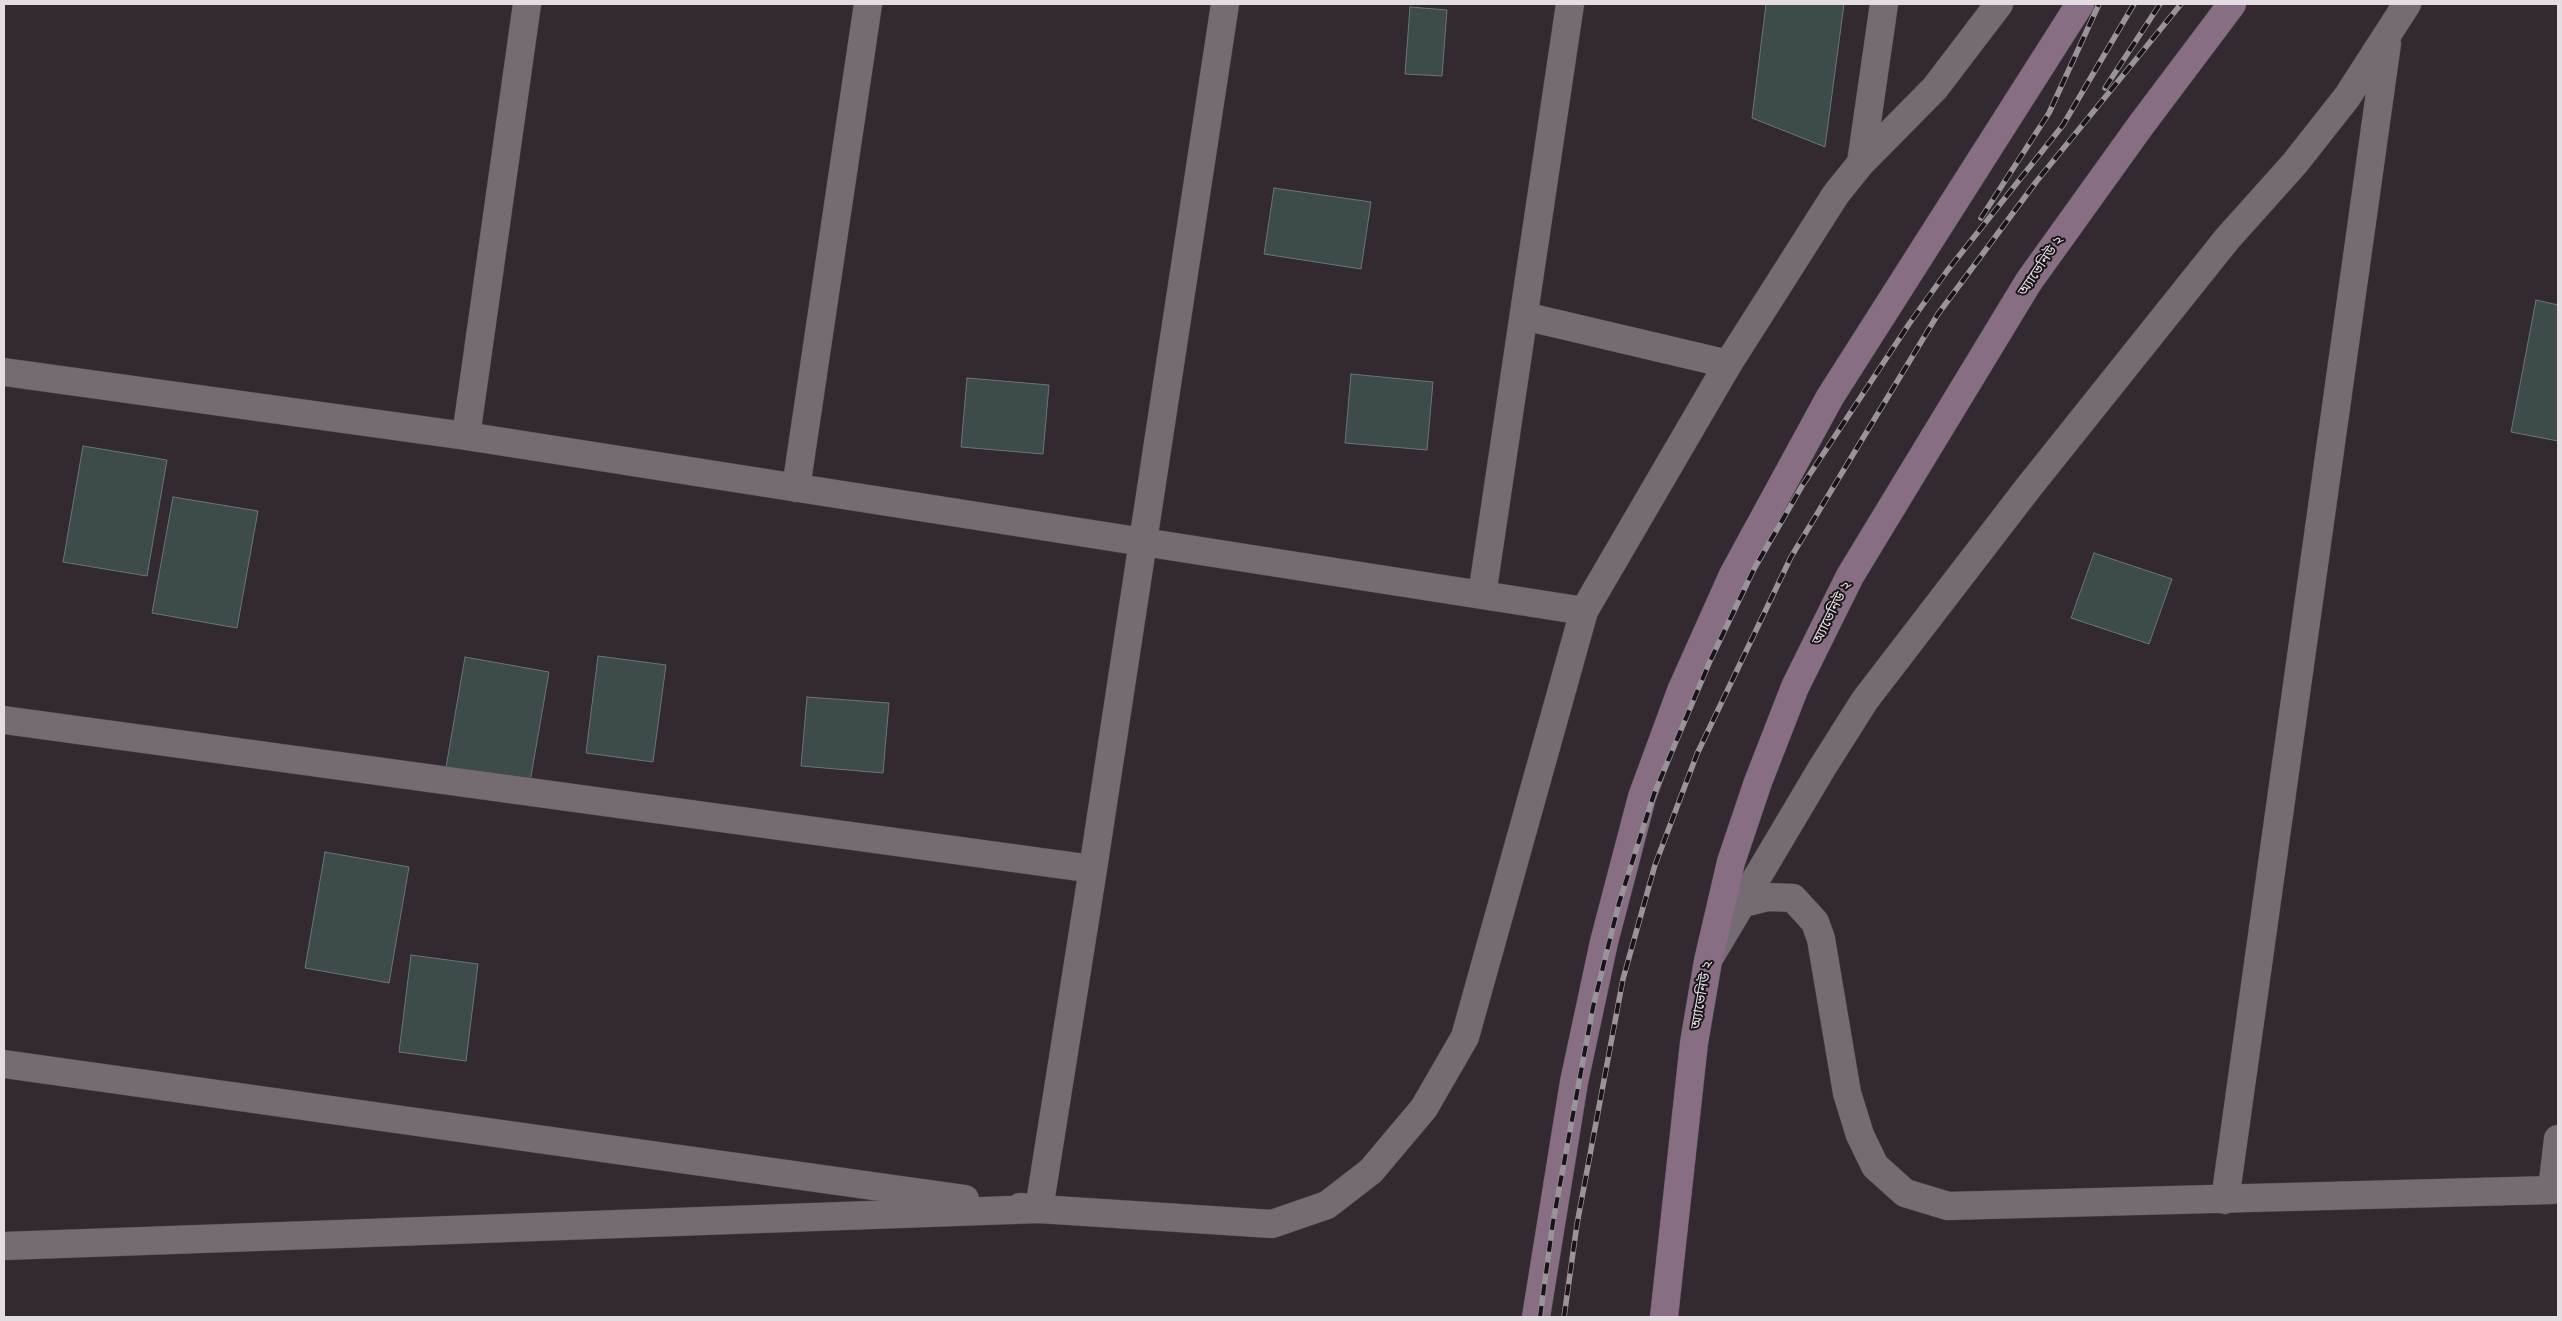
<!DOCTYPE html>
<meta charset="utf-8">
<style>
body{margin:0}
#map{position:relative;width:2562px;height:1321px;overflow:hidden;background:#322931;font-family:Helvetica,sans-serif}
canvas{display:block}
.frame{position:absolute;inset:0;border:5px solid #e3dde2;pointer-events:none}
</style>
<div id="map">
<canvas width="2562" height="1321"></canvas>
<div class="frame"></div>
</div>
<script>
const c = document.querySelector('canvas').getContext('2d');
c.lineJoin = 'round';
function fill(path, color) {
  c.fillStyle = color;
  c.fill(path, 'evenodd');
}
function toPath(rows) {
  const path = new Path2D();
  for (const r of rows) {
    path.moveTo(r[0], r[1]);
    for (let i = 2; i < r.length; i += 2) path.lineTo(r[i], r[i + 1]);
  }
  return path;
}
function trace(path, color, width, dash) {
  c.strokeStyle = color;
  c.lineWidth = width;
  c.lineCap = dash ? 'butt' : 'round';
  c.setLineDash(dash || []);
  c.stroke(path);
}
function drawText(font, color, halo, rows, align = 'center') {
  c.font = font + ' Helvetica,"Noto Sans Bengali",sans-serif';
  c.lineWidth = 4;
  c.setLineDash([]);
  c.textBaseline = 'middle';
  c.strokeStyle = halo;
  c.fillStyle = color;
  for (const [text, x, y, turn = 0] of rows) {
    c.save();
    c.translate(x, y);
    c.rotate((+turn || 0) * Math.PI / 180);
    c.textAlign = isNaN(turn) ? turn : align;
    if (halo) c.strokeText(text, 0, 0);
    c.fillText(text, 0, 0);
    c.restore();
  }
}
const building = toPath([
 [1766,4,1844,4,1825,147,1752,118,1766,4],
 [1410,7,1447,10,1442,76,1405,74,1410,7],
 [1274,188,1371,202,1361,269,1264,254,1274,188],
 [2536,300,2558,305,2558,441,2511,432,2536,300],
 [1351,374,1433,382,1427,450,1345,443,1351,374],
 [967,378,1049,385,1043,454,961,447,967,378],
 [83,446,167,460,147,576,63,562,83,446],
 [173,497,258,511,237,628,152,613,173,497],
 [2094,553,2172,579,2149,644,2071,618,2094,553],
 [598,656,666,665,653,762,586,753,598,656],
 [465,657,549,672,529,788,445,773,465,657],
 [807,697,889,703,883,773,801,766,807,697],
 [325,852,409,867,389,983,305,968,325,852],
 [411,955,478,964,466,1061,399,1052,411,955]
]);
fill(building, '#3d4b4b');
trace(building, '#687777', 1);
const minor = toPath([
 [1861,163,1884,4],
 [1524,316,1728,364],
 [4,372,466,436,527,4],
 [466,436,1584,611],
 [796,488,868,4],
 [1482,595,1570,4],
 [4,720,1093,869,1225,4],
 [1744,903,1768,897,1793,898,1815,922,1821,939,1847,1093,1860,1135,1875,1166,1905,1193,1948,1206,2552,1190,2558,1139],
 [1711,955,1822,768,1865,700,2028,488,2227,239,2295,163,2347,97,2407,4],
 [4,1064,965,1199],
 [2225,1200,2387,43],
 [1020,1207,1039,1209,1093,869],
 [4,1246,1039,1209,1272,1224,1327,1205,1371,1171,1424,1108,1465,1037,1584,611,1728,364,1836,194,1861,163,1935,88,1999,4]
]);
const secondary = toPath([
 [1536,1317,1574,1082,1604,942,1642,797,1681,691,1733,575,1830,397,2080,4],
 [1664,1317,1694,1043,1708,961,1731,862,1758,782,1795,687,1850,576,2029,281,2141,125,2232,4]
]);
trace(minor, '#4e474d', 29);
trace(secondary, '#4e474d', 29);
trace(minor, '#756b73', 28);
trace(secondary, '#876e83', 28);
const rail = toPath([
 [2105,88,2160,4],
 [1981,218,2049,113,2099,4],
 [1540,1317,1553,1222,1593,1007,1619,903,1654,794,1710,661,1754,569,1802,486,1909,324,1947,271,2063,125,2134,4],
 [1564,1317,1577,1224,1623,979,1655,865,1697,754,1791,557,1938,314,2036,182,2181,4]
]);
trace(rail, '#9b939a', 5.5);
trace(rail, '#181417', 4, [11]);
drawText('14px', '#e3dde2', '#181417', [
 ["অ্যাভেনিউ ২",2041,266,-56],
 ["অ্যাভেনিউ ২",1832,613,-63],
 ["অ্যাভেনিউ ২",1702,995,-80]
]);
</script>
